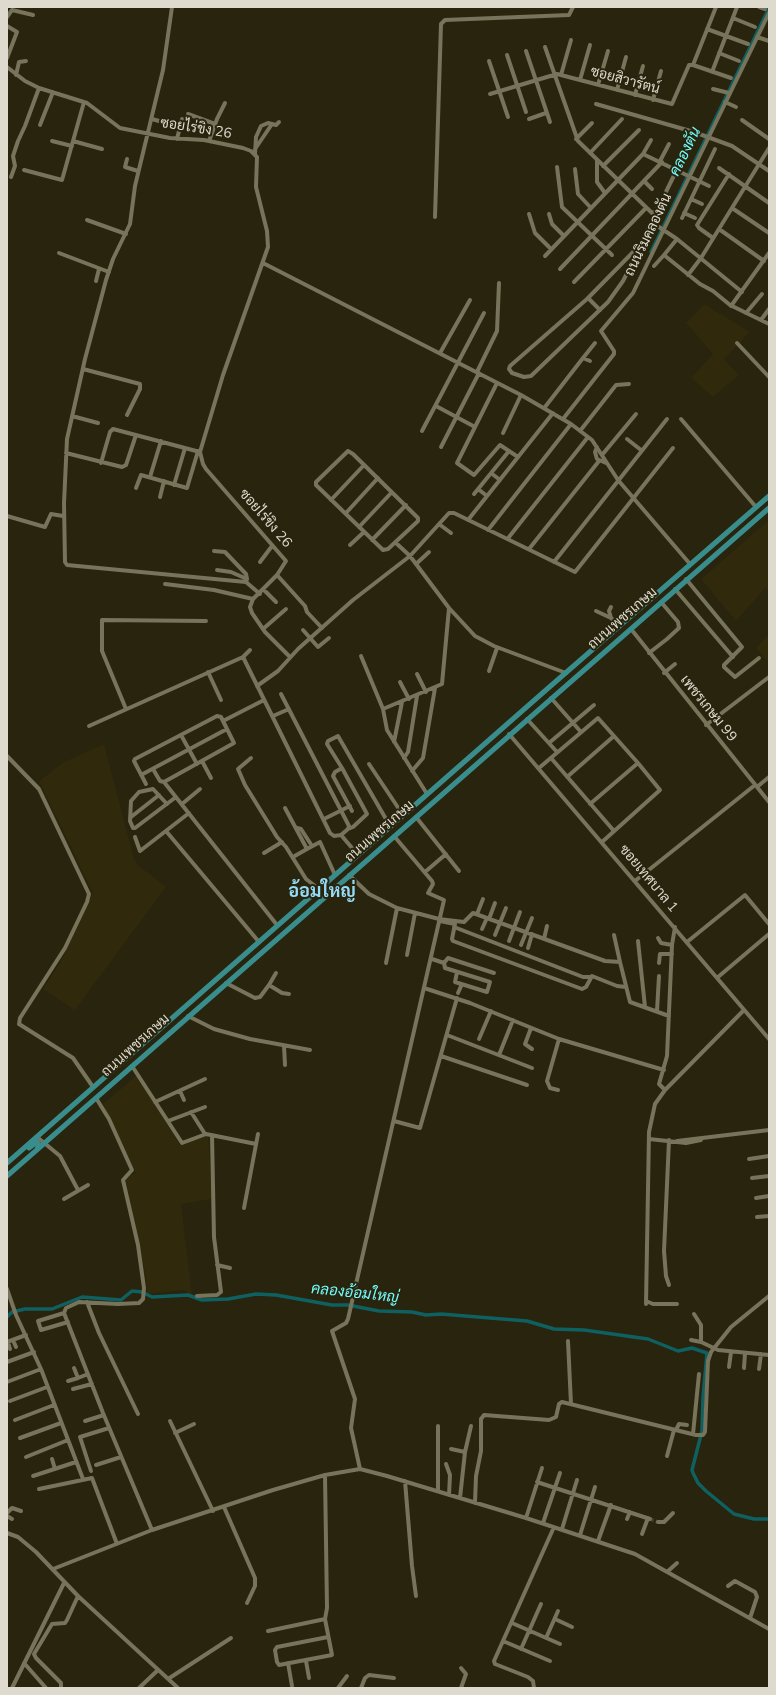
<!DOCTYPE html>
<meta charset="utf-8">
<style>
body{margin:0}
#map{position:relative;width:776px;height:1695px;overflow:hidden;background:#28240e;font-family:"Nunito Sans",sans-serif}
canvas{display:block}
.frame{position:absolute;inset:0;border:8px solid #dedbce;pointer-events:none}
</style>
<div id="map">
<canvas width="776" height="1695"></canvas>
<div class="frame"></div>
</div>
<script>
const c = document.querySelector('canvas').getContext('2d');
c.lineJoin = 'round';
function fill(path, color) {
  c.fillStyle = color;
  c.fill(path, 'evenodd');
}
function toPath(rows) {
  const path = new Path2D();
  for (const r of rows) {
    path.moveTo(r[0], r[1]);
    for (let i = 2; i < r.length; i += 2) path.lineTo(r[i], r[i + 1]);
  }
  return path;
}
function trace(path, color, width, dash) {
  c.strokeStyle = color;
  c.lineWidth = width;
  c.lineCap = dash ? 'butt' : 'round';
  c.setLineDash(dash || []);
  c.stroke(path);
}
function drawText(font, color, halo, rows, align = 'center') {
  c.font = font + ' "Nunito Sans",Sarabun,sans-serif';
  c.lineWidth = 4;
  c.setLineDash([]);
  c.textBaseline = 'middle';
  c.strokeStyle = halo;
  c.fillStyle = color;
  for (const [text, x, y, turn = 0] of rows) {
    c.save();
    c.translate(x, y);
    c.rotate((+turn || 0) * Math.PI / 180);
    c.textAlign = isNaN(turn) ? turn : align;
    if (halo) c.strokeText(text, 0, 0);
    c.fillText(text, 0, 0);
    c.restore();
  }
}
fill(toPath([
 [704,304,750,332,724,359,739,375,713,397,691,378,713,354,686,323],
 [769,520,769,593,766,587,736,621,701,579],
 [769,634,769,663,756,648],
 [104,744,134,859,138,865,166,887,75,1010,43,989,61,961,93,893,39,781,64,762],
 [137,1075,180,1145,208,1134,212,1199,181,1204,192,1296,184,1290,147,1294,146,1277,125,1177,136,1173,103,1104]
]), '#30290c');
trace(toPath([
 [651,252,769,8],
 [7,1317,12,1312,25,1309,52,1309,82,1297,121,1300,132,1291,142,1292,152,1297,188,1295,202,1300,228,1299,256,1294,276,1295,332,1305,348,1305,379,1311,412,1312,426,1315,441,1314,527,1321,554,1329,584,1330,648,1339,678,1351,692,1348,707,1353,703,1398,702,1431,692,1470,693,1473,698,1483,706,1491,734,1514,754,1519,769,1519]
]), '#0f6061', 3.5);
trace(toPath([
 [650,1519,658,1522]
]), '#433f2b', 4, [4, 2]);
trace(toPath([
 [172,7,163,70,135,186,130,224,113,259,106,280,85,359,67,439,64,503,65,562,67,565,246,582,260,594],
 [759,7,765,9],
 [7,17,12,10,33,15],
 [733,18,755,27],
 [7,26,17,32,7,58],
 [707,29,748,44],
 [757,37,769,41],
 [545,47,578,141,652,213,656,211,660,204,687,149],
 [526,51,550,122],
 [719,53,739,61],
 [507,55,526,112],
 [489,61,508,117],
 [693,65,716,7],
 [7,67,25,81,39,88,87,103,120,128,170,138,204,140,243,148,251,151,257,157,256,187,267,231,268,247,223,375,200,452,203,464,206,469,286,561,277,575,253,599,250,607,252,613,265,632,290,657],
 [712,72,737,7],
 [16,75,19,62,26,61],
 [561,75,571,40],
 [580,80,590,45],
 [598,85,608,51],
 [713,89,729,93],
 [617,90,626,57],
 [490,94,557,74,672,104,689,65,693,65,731,78],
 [635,95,643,66],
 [653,100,661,71],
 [725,102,736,107],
 [596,104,694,132,732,146,769,171],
 [188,114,215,124],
 [152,119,159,121],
 [529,119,546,113],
 [742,120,769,139],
 [40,125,53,92],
 [177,139,182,119],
 [576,139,592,123],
 [52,141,72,146],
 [73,141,102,149],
 [209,141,217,119,225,103],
 [255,149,272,124],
 [590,153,622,119],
 [255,154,256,137,261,126,268,123,276,125,279,122],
 [643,154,709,186],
 [127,159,125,167,138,171],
 [597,160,597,182,605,193],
 [660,161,669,144],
 [603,166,639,130],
 [557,167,562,207,612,255],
 [719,168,769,203],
 [575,169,578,194,591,208],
 [24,170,62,180,84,102],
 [11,177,15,166,13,156,18,141,25,126,39,88],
 [644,181,652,189],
 [691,199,702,204],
 [732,208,769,233],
 [684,213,695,218],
 [529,214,535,233,551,249],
 [549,214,552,224,564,236],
 [435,217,441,24,445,20,569,15,573,7],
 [682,218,715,149],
 [87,220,126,234],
 [719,229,764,261],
 [713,238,699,228,697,225,729,174],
 [642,243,587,299,510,366,509,369,512,373,524,377,531,376,608,302,623,281,638,252,643,242,649,226,653,223,677,239,742,292],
 [59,253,109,272],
 [664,255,677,239],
 [545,256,643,154,651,140],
 [263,263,521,395,571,424,592,440,618,480,690,564],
 [654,266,664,255,700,284,713,291,730,305,769,324],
 [560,269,662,162],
 [688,275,701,258,769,148],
 [96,281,99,269],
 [574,282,646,208],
 [588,298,600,310],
 [731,306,769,253],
 [746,313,762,294],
 [761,320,769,309],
 [737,343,769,377],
 [440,353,470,300],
 [583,358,595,343],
 [83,369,140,384,140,389,127,415],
 [477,372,497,331,499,283],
 [497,383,457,463,474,475,500,445,509,451],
 [436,406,475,427],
 [545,407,583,358,590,361],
 [72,416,98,423],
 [563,419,614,354,614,351,601,331,633,293,769,13],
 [681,419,756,507],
 [422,431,484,313],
 [580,431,616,385,629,384],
 [503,433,521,395],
 [627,439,641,450],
 [441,447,479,373],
 [597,447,595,452,597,459,606,463],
 [348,451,353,454,418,518,418,521,388,549,383,550,316,485,316,482,348,451],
 [66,453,122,467,126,465,136,435],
 [602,455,636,414],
 [101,463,110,432,113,429,200,452],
 [491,473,500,480],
 [150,477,161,441],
 [174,485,185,448],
 [136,488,141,475,187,488,198,451],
 [478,489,487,496],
 [474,494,509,451,518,457],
 [160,497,164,481],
 [331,500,364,465],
 [346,513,378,478],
 [7,516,45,527,51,514,63,516],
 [468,520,553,413],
 [439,524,451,533],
 [359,527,392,492],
 [488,530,571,424],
 [509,537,588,437],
 [372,540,406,505],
 [396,543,410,556,449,608,475,636,494,646,566,673],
 [350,545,364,532],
 [529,549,599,461],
 [214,551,225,552,246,574,247,579,246,582],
 [260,562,272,546],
 [554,562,667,419],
 [416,564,429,552],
 [217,570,231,572,247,579],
 [277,575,305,606,307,612,322,628],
 [686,579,742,647,724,665,724,667,735,677,759,658],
 [165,584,214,590,253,599],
 [675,589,733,657],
 [264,590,276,602],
 [596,611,611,618,619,626],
 [611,618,609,611,611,607],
 [263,629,286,609],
 [631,629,769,802],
 [303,630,318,647,329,638],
 [649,653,667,639,679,628,678,622,661,602],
 [361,656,383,709,387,730,427,794],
 [243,657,330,833,334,836,341,835,348,829,349,826,281,694],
 [489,671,497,648],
 [208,672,221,700],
 [664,673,675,664],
 [417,674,426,692],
 [400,682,409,699],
 [257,686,278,671,298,649,353,600,410,556,449,513,454,513,575,572,673,448],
 [551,698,581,732],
 [126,709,102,651,102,620,206,621],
 [383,709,442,684,449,608],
 [273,716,289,709],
 [527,719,557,752],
 [223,721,264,700],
 [706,725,769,677],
 [89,726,243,657,250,650],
 [509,734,769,1039],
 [181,735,197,764],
 [394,742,402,702],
 [549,743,594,705],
 [7,756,39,789,89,894,87,902,65,948,20,1018,19,1024,73,1058,93,1087],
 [251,758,238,769,245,785,277,837,286,847,306,879,319,889],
 [404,758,408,752,417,696],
 [551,758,614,831],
 [202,761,211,778],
 [369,764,403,815],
 [342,768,367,814,353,827,348,829],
 [539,768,598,718,638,763,660,790,602,842],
 [412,771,423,758,435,688],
 [141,775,227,729],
 [567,777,614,736],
 [164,782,277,925],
 [146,784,134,761,135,759,217,716,221,717,234,743,164,782,160,781,153,769],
 [757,787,769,777],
 [167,804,153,789,139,792,131,801,130,821,133,828,135,828,176,797],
 [182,804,200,789],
 [590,804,638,763],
 [285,808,307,849,293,857],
 [352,811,333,776,335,772,342,768,327,744,328,741,338,736,390,826],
 [131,817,159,795],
 [416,817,459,871],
 [324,819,350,806],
 [297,828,301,829,312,846],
 [166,831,259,942],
 [341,835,358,855],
 [135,837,140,851,189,813],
 [307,849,320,842,335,875],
 [264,853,282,842],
 [425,872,446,854],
 [349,875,369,894,397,908,439,919,464,922,473,913,605,961,620,962,630,1002,669,1016],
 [635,881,755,785],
 [477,914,483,899],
 [489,919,495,903],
 [440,921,455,924,452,939,453,941,582,989,586,987,592,976,617,986,626,987],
 [454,927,583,977,590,977],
 [482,929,487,918],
 [495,935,506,908],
 [614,935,620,962],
 [658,938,661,943,672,945],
 [544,939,547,926],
 [509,941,520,912],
 [638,941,645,1007],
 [687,942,745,895,769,924],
 [521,945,532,918],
 [528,948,532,934],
 [407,955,415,913],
 [432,959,444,963,448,958,494,973],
 [386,963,397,908],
 [444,963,445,968,490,982,487,992,455,982,457,972],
 [659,963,660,954,672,954],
 [718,977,769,934],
 [226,983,255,998,260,997,269,985,282,993,289,994],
 [269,985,276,973],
 [424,988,470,1003,559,1039,664,1070],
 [458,993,462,984],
 [657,1011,659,976],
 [188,1016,214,1029,250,1039,310,1050],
 [531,1028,525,1044,532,1049],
 [447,1035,532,1068],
 [479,1039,491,1011],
 [284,1046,285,1065],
 [499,1055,513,1020],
 [441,1056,527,1085],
 [132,1066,182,1143,206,1134,256,1144],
 [558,1090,550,1088,547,1081,559,1039],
 [665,1090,659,1084,667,1056,672,945,675,927],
 [180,1091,184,1100],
 [96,1098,109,1119,132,1170,123,1180,138,1245,144,1288,143,1299,139,1303,118,1304,79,1302,66,1308,64,1313,103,1413,152,1530],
 [155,1102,205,1079],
 [191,1112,205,1134],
 [168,1121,205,1107],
 [394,1121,420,1128,457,998],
 [37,1137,60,1156,78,1190],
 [649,1139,686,1143,701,1140],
 [669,1140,664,1251,666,1276,669,1285],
 [677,1141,769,1130],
 [749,1159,769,1156],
 [752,1178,769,1176],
 [756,1198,769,1196],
 [64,1199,88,1185],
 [244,1208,258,1134],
 [757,1217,769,1216],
 [217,1265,230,1268],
 [7,1289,16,1315,41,1369,83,1479],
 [197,1296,217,1295,221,1292,214,1237,212,1135],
 [646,1301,653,1304,677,1304],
 [87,1302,99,1333,138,1414],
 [646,1304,649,1132,655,1104,665,1090,744,1010],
 [64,1313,38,1321,41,1330,68,1322],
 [694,1314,701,1325,701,1342],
 [13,1340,16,1347],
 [691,1340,701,1342,718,1350,769,1355],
 [568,1341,571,1404],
 [7,1342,26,1335],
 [8,1342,10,1349],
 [7,1362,34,1352],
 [729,1367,731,1352],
 [74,1368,78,1378,88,1374],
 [744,1368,745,1353],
 [759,1369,761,1354],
 [68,1381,78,1378],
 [7,1382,41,1369],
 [73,1389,92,1384],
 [10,1401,47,1387],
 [15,1420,54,1405],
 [85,1421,104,1415],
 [170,1421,213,1511],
 [438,1426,438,1491],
 [676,1430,679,1424,687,1425],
 [175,1433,194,1424],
 [693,1434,699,1374],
 [20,1438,61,1423],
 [451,1449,465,1452],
 [667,1456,674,1430],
 [26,1457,68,1440],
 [52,1459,55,1469],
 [446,1464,450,1475,449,1495],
 [96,1465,121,1457],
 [360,1469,351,1428,355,1399,332,1331,346,1323,348,1319,444,900,428,893,433,884,432,881,394,836],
 [91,1471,80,1437,109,1428],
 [325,1475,327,1608,325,1619,332,1655,279,1665,277,1662,275,1650,277,1647,328,1637],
 [33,1476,76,1462],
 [405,1481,412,1566,416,1596],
 [537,1482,650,1519],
 [39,1489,92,1478,117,1544],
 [460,1498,465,1452,471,1426],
 [475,1503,476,1476,481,1451,481,1419,484,1415,549,1420,556,1417,559,1404,562,1402,696,1435,703,1435,705,1432,708,1361,711,1352,731,1327,769,1296],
 [224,1507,255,1578,255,1586,247,1603],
 [7,1513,12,1508,21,1511],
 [7,1516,12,1519],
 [526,1518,542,1468],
 [627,1519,630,1512],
 [658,1522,664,1522,673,1513],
 [543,1523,560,1473],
 [562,1529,577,1480],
 [7,1533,18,1537,36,1552,78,1596,178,1688],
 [642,1534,648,1518],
 [580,1535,595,1487],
 [598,1541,611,1505],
 [53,1569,152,1530,273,1490,325,1475,360,1469,387,1476,526,1518,635,1554,769,1629],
 [667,1572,677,1563],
 [728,1586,735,1581,755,1592,757,1597,750,1618],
 [555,1619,572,1627],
 [512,1623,560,1644],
 [268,1631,325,1619],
 [546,1638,558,1611],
 [503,1641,550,1661],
 [521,1649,541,1604],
 [306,1661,309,1678],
 [24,1663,46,1688],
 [288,1663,292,1686],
 [168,1679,231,1638],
 [12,1688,64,1583],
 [61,1688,61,1683,36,1658,34,1654,52,1624,65,1623,67,1620,78,1596],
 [139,1688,158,1670],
 [338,1688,347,1676],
 [361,1688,365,1678,369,1675,394,1678],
 [461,1688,466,1674,461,1668],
 [534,1688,533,1681,528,1677,495,1664,494,1661,554,1527]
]), '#78735b', 4);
trace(toPath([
 [29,1148,37,1142,39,1145,37,1149],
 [7,1163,546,690,769,496],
 [7,1176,769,508]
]), '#398d8c', 5);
drawText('14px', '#dedbce', '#28240e', [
 ["ซอยสิวารัตน์",625,81,15],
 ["ซอยไร่ขิง 26",196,129,9],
 ["ถนนริมคลองตัน",649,235,-64],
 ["ซอยไร่ขิง 26",265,519,49],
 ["ถนนเพชรเกษม",623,619,-41],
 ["เพชรเกษม 99",708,709,51],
 ["ถนนเพชรเกษม",380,832,-41],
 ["ซอยเทศบาล 1",648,879,50],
 ["ถนนเพชรเกษม",136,1046,-42]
]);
drawText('italic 15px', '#73fcfc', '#28240e', [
 ["คลองตัน",686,152,-64],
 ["คลองอ้อมใหญ่",355,1294,6]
]);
drawText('bold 18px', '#95dcf7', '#28240e', [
 ["อ้อมใหญ่",322,893]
]);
</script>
